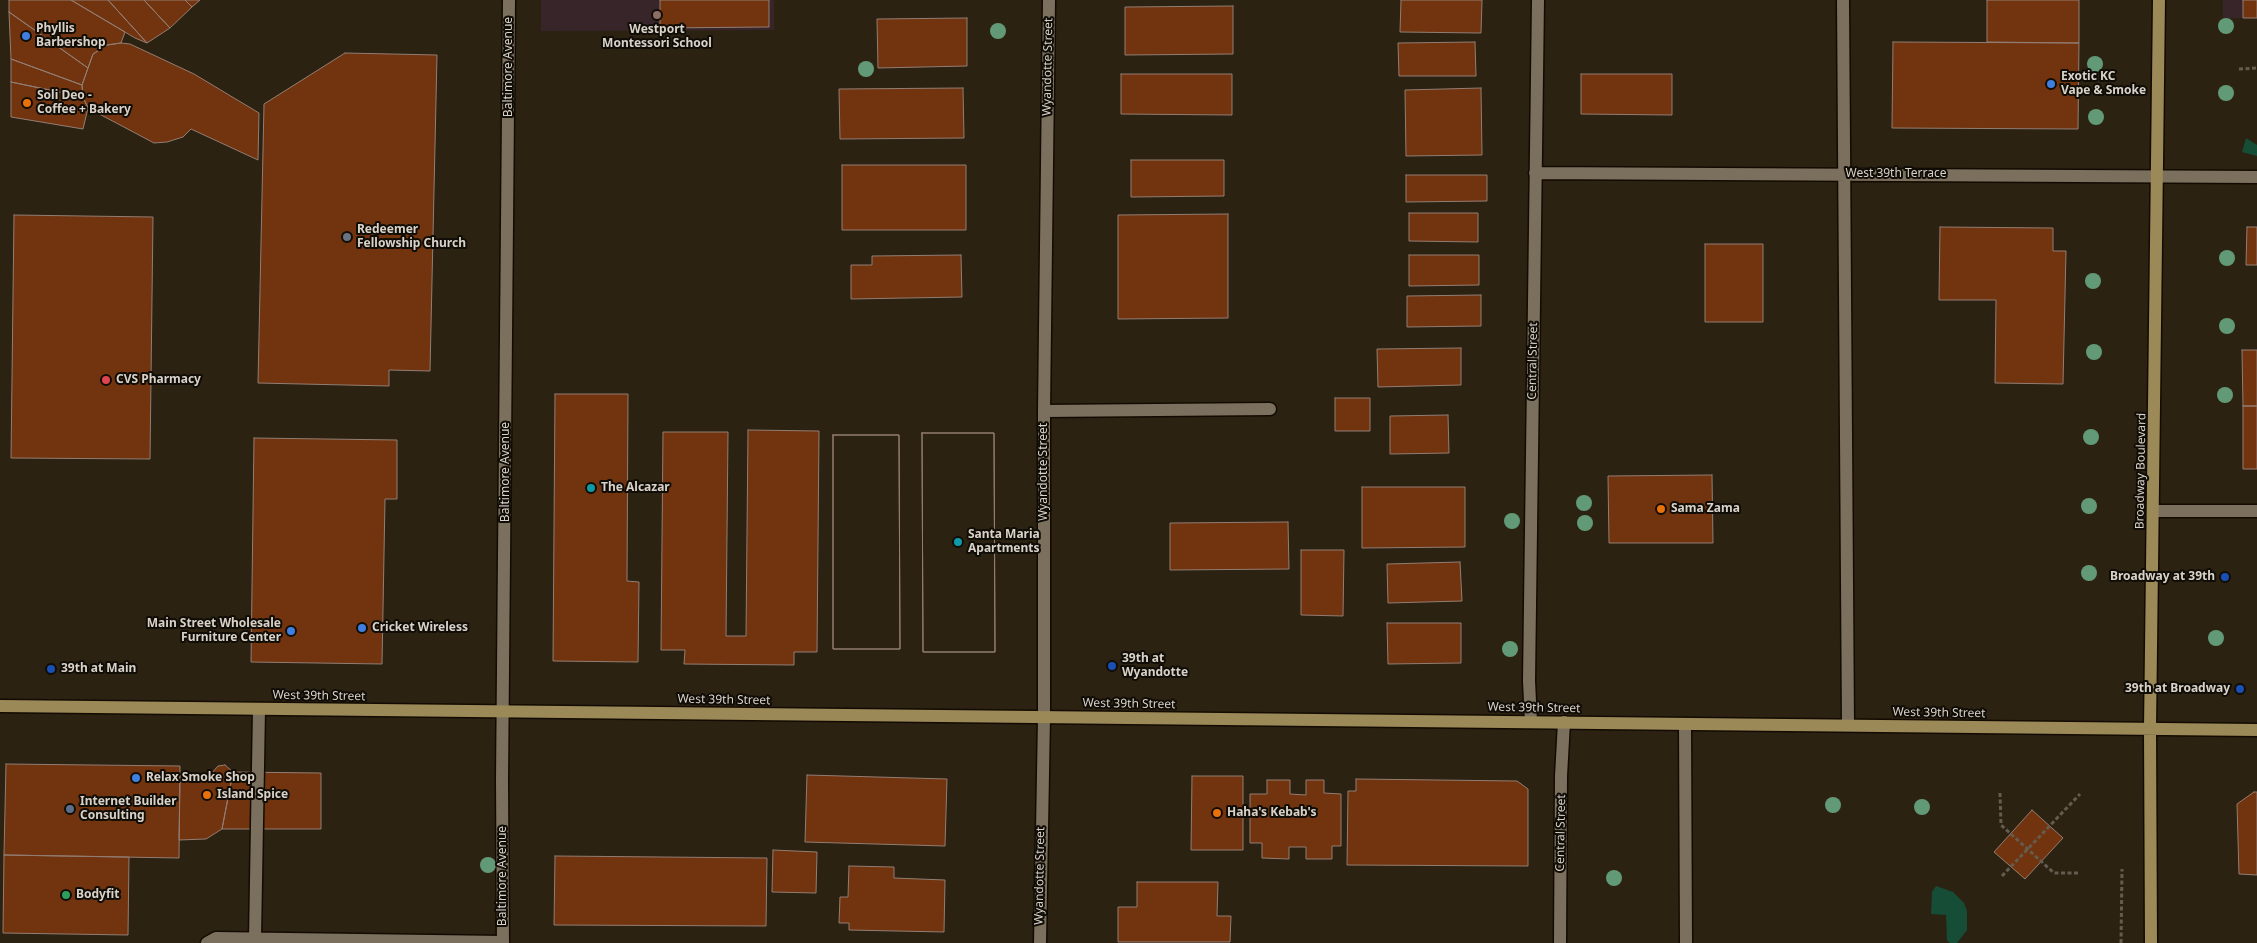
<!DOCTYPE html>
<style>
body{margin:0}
canvas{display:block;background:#2b2212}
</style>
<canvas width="2257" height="943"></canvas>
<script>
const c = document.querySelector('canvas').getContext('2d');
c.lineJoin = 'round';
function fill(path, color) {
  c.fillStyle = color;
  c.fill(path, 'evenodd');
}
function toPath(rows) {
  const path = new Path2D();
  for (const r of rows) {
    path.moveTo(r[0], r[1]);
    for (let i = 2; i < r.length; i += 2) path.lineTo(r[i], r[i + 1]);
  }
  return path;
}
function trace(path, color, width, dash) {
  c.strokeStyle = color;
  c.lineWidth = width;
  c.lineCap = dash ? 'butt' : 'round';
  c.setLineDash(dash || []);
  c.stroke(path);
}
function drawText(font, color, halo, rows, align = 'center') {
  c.font = font + ' "Noto Sans",sans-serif';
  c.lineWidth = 4;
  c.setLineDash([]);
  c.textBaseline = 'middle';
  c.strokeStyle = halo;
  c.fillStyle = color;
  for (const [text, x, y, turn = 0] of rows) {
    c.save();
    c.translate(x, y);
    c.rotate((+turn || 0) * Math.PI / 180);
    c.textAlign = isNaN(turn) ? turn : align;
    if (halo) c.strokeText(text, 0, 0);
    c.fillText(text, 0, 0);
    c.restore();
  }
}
fill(toPath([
 [541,0,774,0,774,30,541,31],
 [2223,0,2257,0,2257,18,2223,18]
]), '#37252a');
fill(toPath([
 [2246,138,2257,145,2257,156,2242,152],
 [1936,886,1953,892,1964,903,1967,911,1967,930,1957,943,1950,943,1947,940,1946,915,1931,914,1932,892]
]), '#154d36');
const building = toPath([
 [9,0,71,0,125,32,121,43,107,45,93,54,88,68,9,12,9,0],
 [71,0,108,0,147,43,135,38,71,0],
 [108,0,144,0,170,28,147,43,108,0],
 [144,0,185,0,192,7,170,28,144,0],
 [185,0,200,0,192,7,185,0],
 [660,0,769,0,769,27,660,28,660,0],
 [1401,0,1482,0,1481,33,1400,32,1401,0],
 [1987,0,2079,0,2079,43,1987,42,1987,0],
 [2243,0,2257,0,2257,18,2243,18,2243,0],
 [1233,6,1233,54,1125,55,1125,7,1233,6],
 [9,12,88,68,82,85,11,59,9,12],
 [967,18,967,66,878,68,877,19,967,18],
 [1475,42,1476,76,1399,76,1398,43,1475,42],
 [1893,42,2079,43,2078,129,1892,128,1893,42],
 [121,43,130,44,194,74,259,113,258,160,191,129,183,137,167,142,154,143,88,108,83,97,82,85,93,54,107,45,121,43],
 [345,53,437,55,430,371,389,370,389,386,258,383,264,104,345,53],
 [11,59,82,85,83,97,11,82,11,59],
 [1121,74,1232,74,1232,115,1121,114,1121,74],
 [1581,74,1672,74,1672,115,1581,114,1581,74],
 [11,82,83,97,88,108,83,129,11,117,11,82],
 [963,88,964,138,840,139,839,89,963,88],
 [1481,88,1482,155,1406,156,1405,90,1481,88],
 [1131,160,1224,160,1224,196,1131,197,1131,160],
 [842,165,966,165,966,230,842,230,842,165],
 [1406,175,1487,175,1487,201,1406,202,1406,175],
 [1409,213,1478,213,1478,242,1409,241,1409,213],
 [1228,214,1228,318,1118,319,1118,215,1228,214],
 [14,215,153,217,150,459,11,458,14,215],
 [1940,227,2053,228,2053,251,2066,251,2063,384,1995,383,1996,300,1939,300,1940,227],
 [2247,227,2257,227,2257,265,2246,265,2247,227],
 [1705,244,1763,244,1763,322,1705,322,1705,244],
 [961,255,962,297,851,299,851,265,872,265,872,256,961,255],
 [1409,255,1479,255,1479,285,1409,286,1409,255],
 [1481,295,1481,326,1407,327,1407,296,1481,295],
 [1461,348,1461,385,1378,387,1377,349,1461,348],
 [2242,350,2257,350,2257,406,2243,406,2242,350],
 [555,394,628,394,627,581,639,582,638,662,553,661,555,394],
 [1335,398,1370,398,1370,431,1335,431,1335,398],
 [2243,406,2257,406,2257,469,2243,469,2243,406],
 [1448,415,1449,453,1390,454,1390,416,1448,415],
 [748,430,819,431,817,652,794,652,794,665,684,664,685,650,661,650,663,432,728,432,726,636,746,636,748,430],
 [922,433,994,433,995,652,923,652,922,433],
 [922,433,994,433,995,652,923,652,922,433],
 [833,435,899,435,900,649,833,649,833,435],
 [833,435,899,435,900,649,833,649,833,435],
 [254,438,397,440,397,499,385,499,382,664,251,662,254,438],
 [1712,475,1713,543,1609,543,1608,476,1712,475],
 [1362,487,1465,487,1465,547,1362,548,1362,487],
 [1288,522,1289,569,1170,570,1170,523,1288,522],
 [1301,550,1344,550,1343,616,1301,615,1301,550],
 [1460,562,1462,601,1388,603,1387,564,1460,562],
 [1387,623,1461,623,1461,663,1388,664,1387,623],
 [6,764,180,766,179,858,4,855,6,764],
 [225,765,233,772,222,829,206,839,179,840,180,775,209,776,218,766,225,765],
 [233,772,321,773,321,829,222,829,233,772],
 [807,775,947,779,945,846,805,842,807,775],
 [1192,776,1243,776,1243,850,1191,850,1192,776],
 [1356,779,1517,781,1528,789,1528,866,1347,865,1348,791,1356,791,1356,779],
 [1267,780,1290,780,1290,794,1306,795,1306,780,1324,780,1324,793,1341,794,1341,846,1332,846,1332,859,1306,859,1306,847,1289,847,1289,859,1262,858,1262,843,1250,843,1250,794,1267,794,1267,780],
 [2254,792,2257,792,2257,875,2239,874,2237,804,2254,792],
 [2032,810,2063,838,2025,879,1994,852,2032,810],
 [773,850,817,852,816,893,772,892,773,850],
 [4,855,129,857,128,935,3,933,4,855],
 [555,856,767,858,766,926,554,925,555,856],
 [849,866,894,867,894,878,945,880,944,932,849,930,849,923,839,923,840,897,848,897,849,866],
 [1137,882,1218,882,1217,916,1231,916,1230,942,1118,942,1118,907,1137,907,1137,882]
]);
fill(building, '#72340e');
trace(building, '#927d73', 1);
const minor = toPath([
 [1843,0,1848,725],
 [1535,173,2257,177],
 [1044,411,1270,409],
 [2155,511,2257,511],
 [1531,722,1529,681,1538,0],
 [1685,724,1686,943],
 [255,938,259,709],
 [207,943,216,938,503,942],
 [503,943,502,779,509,0],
 [1040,943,1044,717,1044,411,1049,0],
 [1560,943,1561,776,1564,722]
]);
const major = toPath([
 [0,706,2257,730],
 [2151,943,2150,729,2159,0]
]);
trace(minor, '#130b01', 15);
trace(major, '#130b01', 15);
trace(toPath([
 [2239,69,2257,68],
 [2000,793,2001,825,2054,873,2078,873],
 [2002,876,2080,794],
 [2121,943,2122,869]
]), '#645c4e', 3, [4, 2.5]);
trace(minor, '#7b705e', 12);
trace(major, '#9b8957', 12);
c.fillStyle = '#629a77';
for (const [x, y] of [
 [2226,26],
 [998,31],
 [2095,64],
 [866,69],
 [2226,93],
 [2096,117],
 [2227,258],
 [2093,281],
 [2227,326],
 [2094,352],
 [2225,395],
 [2091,437],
 [1584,503],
 [2089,506],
 [1512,521],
 [1585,523],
 [2089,573],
 [2216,638],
 [1510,649],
 [1833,805],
 [1922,807],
 [488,865],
 [1614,878]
]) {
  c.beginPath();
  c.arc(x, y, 8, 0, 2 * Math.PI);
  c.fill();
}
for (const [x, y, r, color] of [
 [657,15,5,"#8d6e63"],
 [26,36,5,"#3f7fe0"],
 [2051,84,5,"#3f7fe0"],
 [27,103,5,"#e8710a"],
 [347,237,5,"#6b7280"],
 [106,380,5,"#e0444e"],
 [591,488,5,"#0f9aa8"],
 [1661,509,5,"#e8710a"],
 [958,542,5,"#0f9aa8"],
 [2225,577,5,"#1a4fb4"],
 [362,628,5,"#3f7fe0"],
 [291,631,5,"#3f7fe0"],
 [1112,666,5,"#1a4fb4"],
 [51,669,5,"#1a4fb4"],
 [2240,689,5,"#1a4fb4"],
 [136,778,5,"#3f7fe0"],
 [207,795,5,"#e8710a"],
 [70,809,5,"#5c6f8a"],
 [1217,813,5,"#e8710a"],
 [66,895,5,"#2e9e5b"]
]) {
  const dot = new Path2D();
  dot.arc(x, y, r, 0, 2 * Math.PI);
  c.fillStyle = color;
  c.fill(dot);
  trace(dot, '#100c06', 2);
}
drawText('bold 12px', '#d9d2c9', '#100c06', [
 ["Phyllis",36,29],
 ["Barbershop",36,43],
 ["Westport",657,30,"center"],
 ["Montessori School",657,44,"center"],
 ["Exotic KC",2061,77],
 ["Vape & Smoke",2061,91],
 ["Soli Deo -",37,96],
 ["Coffee + Bakery",37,110],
 ["Redeemer",357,230],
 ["Fellowship Church",357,244],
 ["CVS Pharmacy",116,380],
 ["The Alcazar",601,488],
 ["Sama Zama",1671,509],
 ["Santa Maria",968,535],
 ["Apartments",968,549],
 ["Broadway at 39th",2215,577,"right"],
 ["Main Street Wholesale",281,624,"right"],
 ["Furniture Center",281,638,"right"],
 ["Cricket Wireless",372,628],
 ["39th at",1122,659],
 ["Wyandotte",1122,673],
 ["39th at Main",61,669],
 ["39th at Broadway",2230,689,"right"],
 ["Relax Smoke Shop",146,778],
 ["Island Spice",217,795],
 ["Internet Builder",80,802],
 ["Consulting",80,816],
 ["Haha's Kebab's",1227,813],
 ["Bodyfit",76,895]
], 'left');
drawText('12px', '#d9d2c9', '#100c06', [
 ["Baltimore Avenue",509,67,-90],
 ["Wyandotte Street",1048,67,-89],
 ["West 39th Terrace",1896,174],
 ["Central Street",1533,361,-89],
 ["Broadway Boulevard",2141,471,-89],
 ["Baltimore Avenue",506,472,-90],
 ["Wyandotte Street",1044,472,-90],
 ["West 39th Street",319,696,1],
 ["West 39th Street",724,700,1],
 ["West 39th Street",1129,704,1],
 ["West 39th Street",1534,708,1],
 ["West 39th Street",1939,713,1],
 ["Central Street",1561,833,-89],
 ["Baltimore Avenue",503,876,-90],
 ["Wyandotte Street",1040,876,-89]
]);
</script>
